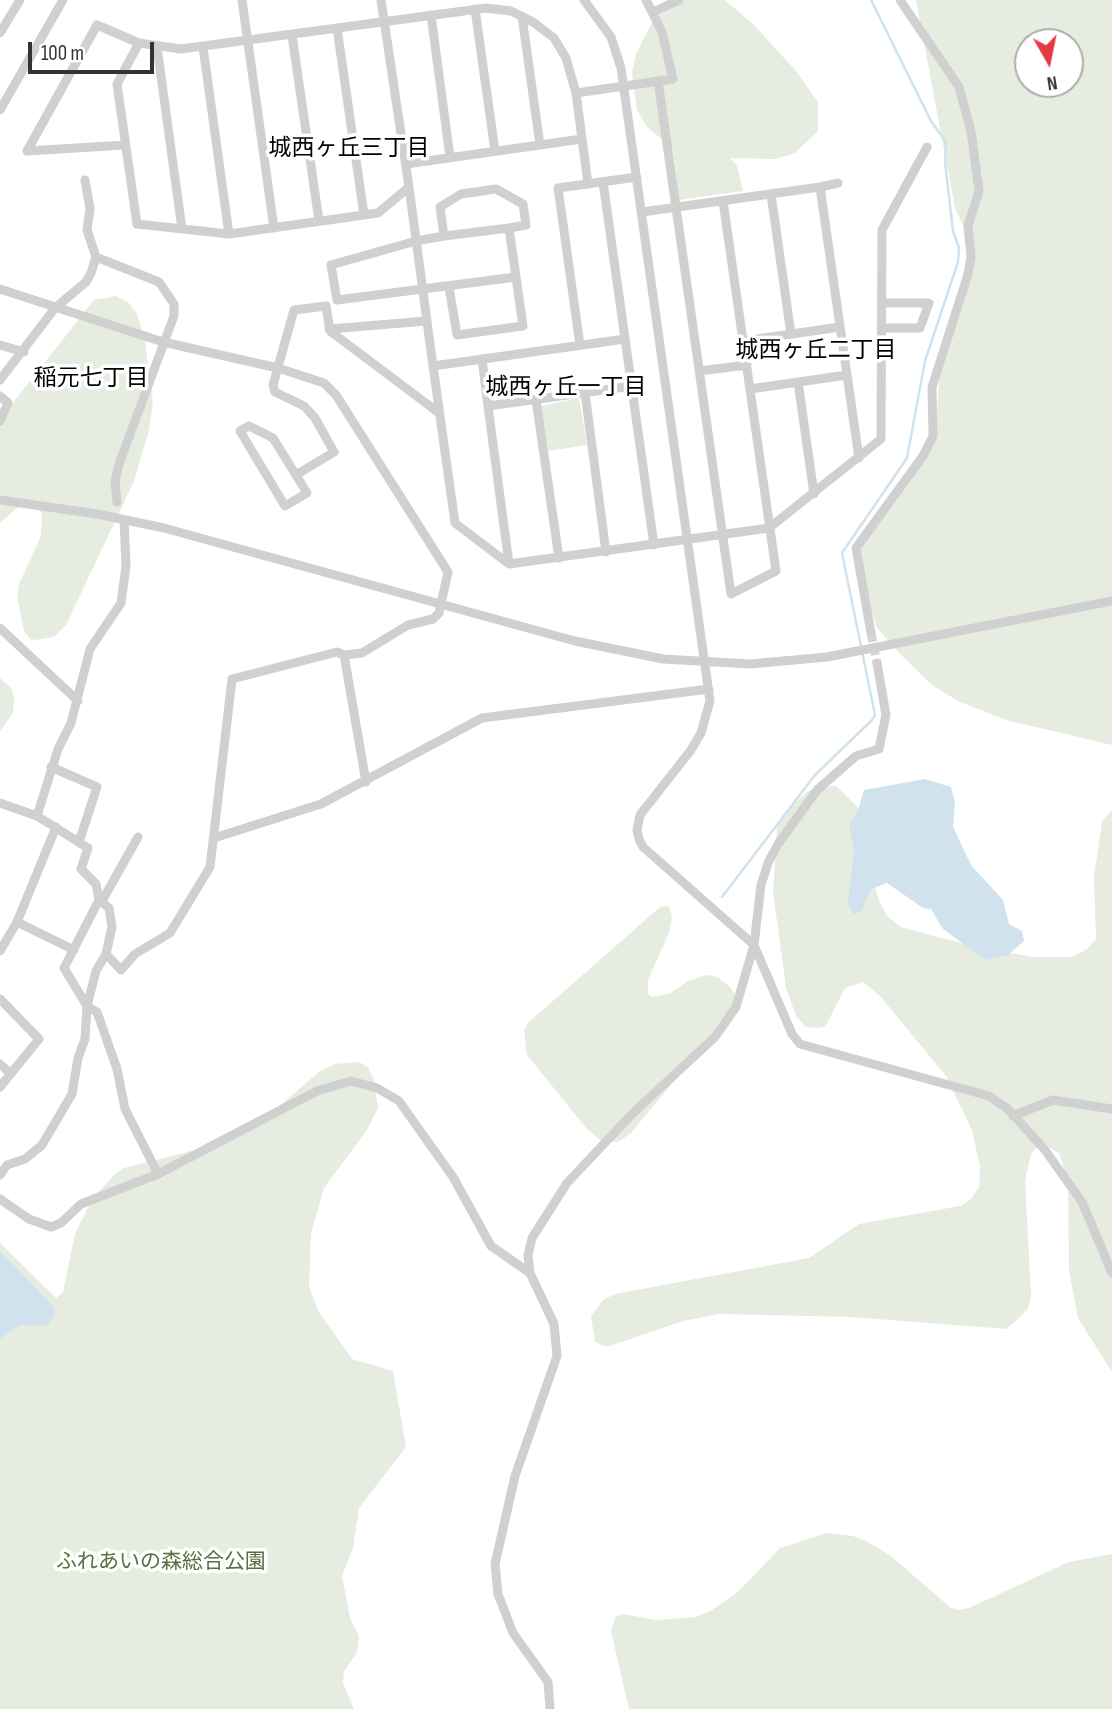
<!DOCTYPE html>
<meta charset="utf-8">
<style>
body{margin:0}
#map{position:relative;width:1112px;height:1709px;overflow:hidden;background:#fff;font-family:"Sofia Sans Condensed",sans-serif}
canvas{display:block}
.north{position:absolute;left:1014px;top:28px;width:70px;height:70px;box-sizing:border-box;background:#fff;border:2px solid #adadad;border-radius:50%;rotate:171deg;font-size:19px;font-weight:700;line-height:28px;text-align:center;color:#333}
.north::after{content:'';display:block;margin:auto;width:24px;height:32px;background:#e63946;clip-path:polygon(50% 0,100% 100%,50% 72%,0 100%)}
.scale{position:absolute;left:28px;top:42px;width:126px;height:32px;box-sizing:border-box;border:4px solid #333;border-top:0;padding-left:9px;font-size:21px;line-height:24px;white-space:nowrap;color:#333;-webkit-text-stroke:5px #fff;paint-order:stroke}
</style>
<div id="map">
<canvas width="1112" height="1709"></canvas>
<div class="north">N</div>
<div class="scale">100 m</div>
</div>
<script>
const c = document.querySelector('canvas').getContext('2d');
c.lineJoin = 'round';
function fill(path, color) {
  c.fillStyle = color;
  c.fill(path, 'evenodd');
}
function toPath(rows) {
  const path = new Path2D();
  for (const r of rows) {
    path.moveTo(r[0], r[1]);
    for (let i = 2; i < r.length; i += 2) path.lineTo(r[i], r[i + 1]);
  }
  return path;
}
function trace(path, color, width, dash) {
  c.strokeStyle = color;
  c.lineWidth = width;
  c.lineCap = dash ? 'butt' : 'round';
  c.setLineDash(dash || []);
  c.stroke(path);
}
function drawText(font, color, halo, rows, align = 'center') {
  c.font = font + ' "Sofia Sans Condensed","Noto Sans JP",sans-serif';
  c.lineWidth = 7;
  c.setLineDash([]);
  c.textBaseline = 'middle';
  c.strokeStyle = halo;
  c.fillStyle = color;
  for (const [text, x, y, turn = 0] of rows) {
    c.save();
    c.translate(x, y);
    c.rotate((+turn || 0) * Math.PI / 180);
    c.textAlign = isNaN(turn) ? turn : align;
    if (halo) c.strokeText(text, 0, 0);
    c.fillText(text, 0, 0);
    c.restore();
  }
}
fill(toPath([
 [675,0,725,0,754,25,796,71,818,102,818,131,795,153,775,159,730,158,737,166,743,191,679,200,673,149,646,126,637,110,632,73,636,54,654,18],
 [916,0,1112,0,1112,745,1006,720,958,701,932,685,903,657,877,628,871,610,859,548,898,492,936,427,940,366,971,273,971,243,955,208],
 [1028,42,1070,42,1070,84,1028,84],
 [116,296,129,303,137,314,145,341,153,402,149,430,134,481,66,625,54,637,36,640,30,639,24,631,17,597,19,584,41,536,42,514,35,506,26,504,17,508,0,523,0,419,94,300],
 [579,398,587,445,548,451,541,406],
 [0,678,11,688,14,697,13,713,0,731],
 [836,786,866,815,874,881,879,901,888,917,901,927,972,946,1033,957,1071,957,1086,950,1096,939,1094,877,1102,821,1112,810,1112,1372,1078,1318,1069,1271,1068,1181,1059,1153,1046,1146,1036,1148,1031,1154,1025,1181,1031,1295,1028,1309,1007,1329,852,1317,719,1314,683,1321,607,1347,595,1342,591,1316,603,1300,615,1294,809,1258,859,1224,960,1206,970,1200,979,1187,980,1167,972,1130,946,1076,880,996,863,982,845,988,825,1027,817,1028,806,1027,796,1016,786,988,773,891,777,827,784,813,807,792,818,787],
 [669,906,672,917,669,933,648,980,648,993,651,997,669,994,688,981,707,975,717,977,729,986,737,997,737,1005,631,1133,618,1142,600,1140,587,1129,527,1055,524,1030,529,1022,660,907],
 [359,1062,368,1067,374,1080,378,1108,367,1130,324,1188,311,1233,309,1286,318,1311,352,1359,393,1371,406,1447,359,1508,353,1548,342,1576,350,1618,359,1636,357,1653,344,1671,343,1683,354,1709,0,1709,0,1243,56,1298,63,1292,75,1234,91,1201,115,1174,124,1168,196,1150,256,1126,320,1071,335,1064],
 [826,1533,853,1536,868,1542,891,1556,951,1608,959,1610,969,1608,1069,1562,1112,1554,1112,1709,629,1709,611,1631,616,1616,623,1614,656,1620,696,1617,712,1610,738,1592,780,1548]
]), '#e6ecdf');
fill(toPath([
 [925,779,951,787,955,802,953,827,971,865,1003,900,1009,924,1022,931,1024,941,1008,955,985,960,942,928,931,909,923,908,887,883,871,889,861,912,853,914,848,904,854,850,849,825,857,814,864,790],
 [0,1251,53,1306,55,1316,47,1325,20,1325,0,1339]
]), '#cfe2ee');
trace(toPath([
 [722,897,815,775,872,720,875,715,842,553,907,458,925,361,958,262,959,248,953,231,945,162,946,142,931,121,871,0]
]), '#cfe2ee', 2.5);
trace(toPath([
 [871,633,877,663]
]), '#d6d6d6', 9, [9, 4.5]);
trace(toPath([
 [242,0,274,228],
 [584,0,611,37,621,68,710,701,701,733,691,750,640,815,637,830,639,839,643,847,754,945,792,1034,800,1044,989,1096,1008,1109,1045,1150,1082,1202,1112,1273],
 [475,9,495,151],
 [653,12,679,0],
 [431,15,450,157],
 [522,16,540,145],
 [337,28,364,215],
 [0,33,20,0],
 [292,35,319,221],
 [139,43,117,84,137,224,229,234,378,213,409,187,381,0],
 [157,47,182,229],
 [203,47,229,234],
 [658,81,731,594,776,571,723,201],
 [576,93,673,79,662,32,646,0],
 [0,110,63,0],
 [27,151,97,25,139,43,181,49,486,8,511,11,533,22,554,38,566,58,576,93,588,184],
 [27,151,125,145],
 [406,164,582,139],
 [603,182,654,545],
 [409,187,433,366],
 [820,187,838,183],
 [771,194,791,334],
 [642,212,820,187,859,458],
 [509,228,444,236,440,207,461,194,496,189,523,204,526,225,509,228,516,277],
 [444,236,416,241,331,265,337,300,516,277,523,326,457,335,449,287],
 [96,257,159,282,174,304,174,316,119,464,115,482,117,502],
 [0,289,163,342,278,368,324,383,336,395,448,572,439,613,433,619,408,625,362,653,344,655,337,652,232,679,210,867,170,933,135,954,121,970,106,954,96,971,87,1006,85,1039,78,1058,72,1094,42,1145,25,1159,7,1165,0,1175],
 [881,328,920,328,929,303,882,303],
 [329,329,427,321],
 [625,339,433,366,455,523,509,564,769,528,881,439,882,230,927,147],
 [743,341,840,327],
 [0,345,24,352],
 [580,345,558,188,637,177],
 [482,359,488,406,632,386],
 [699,371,747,365],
 [0,380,55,308,86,282,91,273,96,257,87,230,90,209,85,180],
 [798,382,814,494],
 [750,389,847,375],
 [585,393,606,552],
 [0,396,8,403,0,421],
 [536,400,559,558],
 [488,406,509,564],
 [249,426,273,438,307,493,285,506,240,431,249,426],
 [296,475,334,452,315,418,304,406,275,392,273,385,294,310,326,306,330,331,439,413],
 [0,500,97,514,164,528,575,641,663,659,750,664,827,657,1112,601],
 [0,628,78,701],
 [871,633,856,548,923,456,933,436,932,387,968,274,971,257,968,226,979,191,971,131,959,87,900,0],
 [344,655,366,782],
 [51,767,97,787,79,842],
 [0,803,37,816,88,848,81,869,96,884,99,900,64,968,87,1006,97,1012,117,1069,125,1109,158,1174],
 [37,816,58,749,71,723,90,649,121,603,126,566,124,520],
 [214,838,321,804,482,718,709,689],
 [99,900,109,908,112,927,106,954],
 [102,901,138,837],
 [17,922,74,950],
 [0,951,17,922,56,827],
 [0,999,39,1039,0,1087],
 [0,1064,11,1074],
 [1013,1116,1053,1100,1112,1109],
 [0,1199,29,1219,51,1227,61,1223,81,1204,158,1174,317,1091,351,1081,377,1088,399,1101,453,1177,491,1246,530,1273],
 [550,1709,548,1682,513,1633,498,1594,495,1564,515,1476,557,1356,554,1324,530,1273,528,1255,532,1238,567,1183,632,1114,715,1037,736,1007,754,945,761,885,768,863,778,844,817,790,856,756,879,749,886,715,877,663]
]), '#d0d0d0', 9);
drawText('21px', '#56703f', '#fff', [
 ["ふれあいの森総合公園",161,1563]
]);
drawText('23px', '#000', '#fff', [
 ["城西ヶ丘三丁目",349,149],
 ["城西ヶ丘二丁目",816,351],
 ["稲元七丁目",91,379],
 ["城西ヶ丘一丁目",566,388]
]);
</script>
